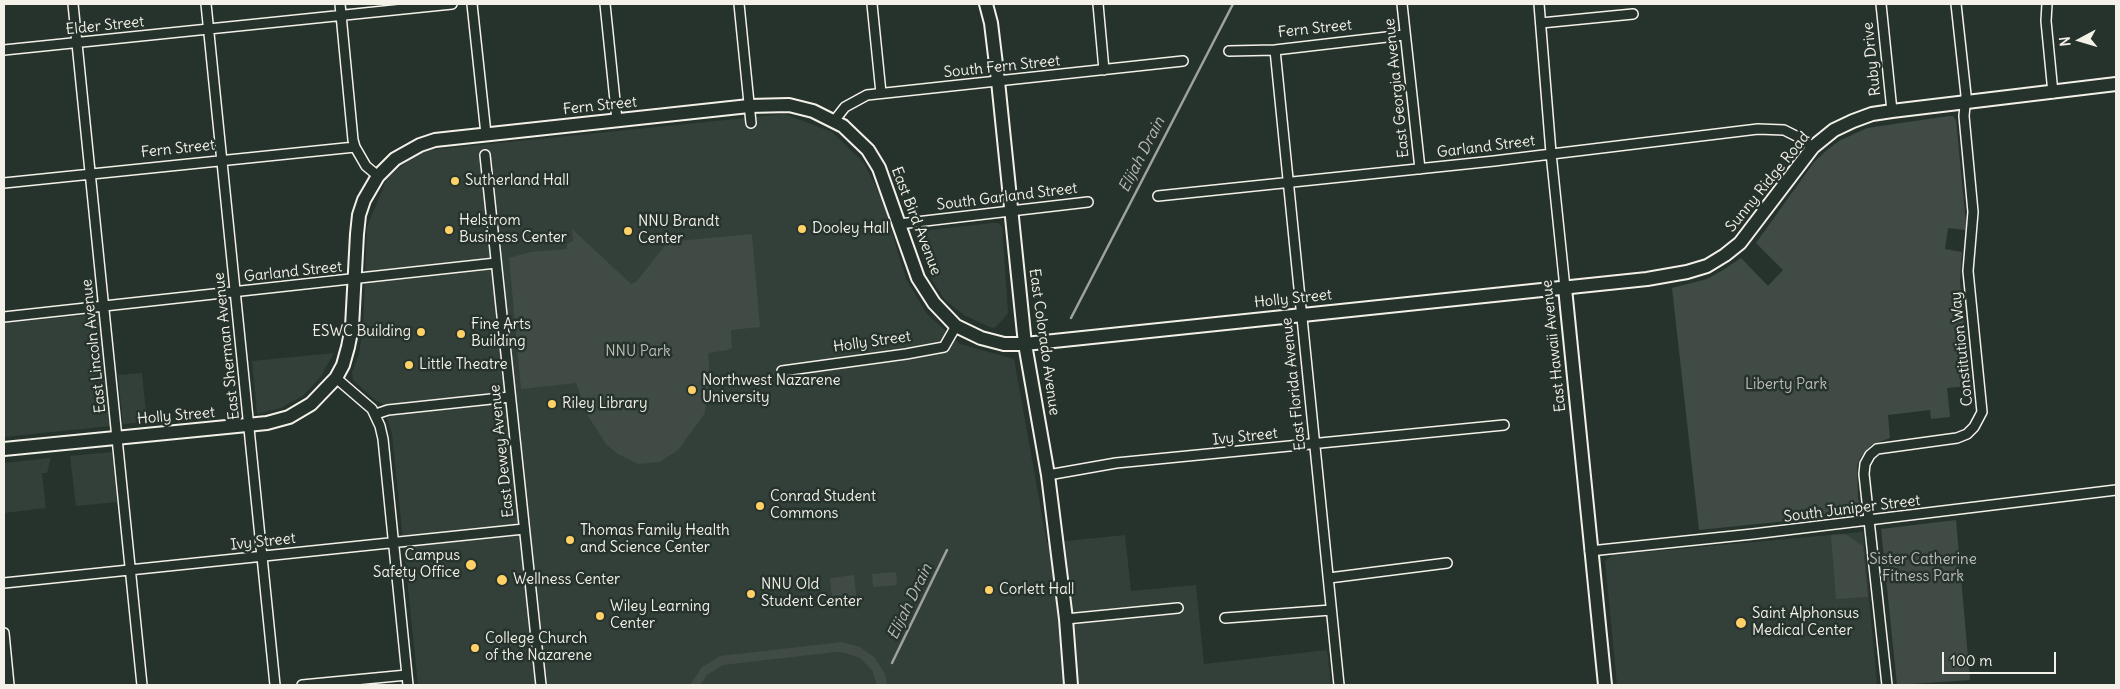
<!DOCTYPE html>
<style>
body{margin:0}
#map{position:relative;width:2120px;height:689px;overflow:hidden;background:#26332d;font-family:Delius,sans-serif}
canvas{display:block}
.frame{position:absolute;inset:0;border:5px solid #f4f1e8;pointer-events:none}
.north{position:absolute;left:2055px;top:15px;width:50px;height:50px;-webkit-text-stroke:4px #26332d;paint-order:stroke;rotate:264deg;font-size:14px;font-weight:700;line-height:20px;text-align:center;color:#f4f1e8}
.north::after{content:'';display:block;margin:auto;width:18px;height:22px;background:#f4f1e8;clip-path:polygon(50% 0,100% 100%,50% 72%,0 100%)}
.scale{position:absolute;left:1942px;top:652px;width:114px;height:22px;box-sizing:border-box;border:2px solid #f4f1e8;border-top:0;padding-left:6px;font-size:15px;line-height:18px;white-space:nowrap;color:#f4f1e8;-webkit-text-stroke:4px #26332d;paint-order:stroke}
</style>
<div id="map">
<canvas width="2120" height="689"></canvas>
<div class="frame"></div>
<div class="north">N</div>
<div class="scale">100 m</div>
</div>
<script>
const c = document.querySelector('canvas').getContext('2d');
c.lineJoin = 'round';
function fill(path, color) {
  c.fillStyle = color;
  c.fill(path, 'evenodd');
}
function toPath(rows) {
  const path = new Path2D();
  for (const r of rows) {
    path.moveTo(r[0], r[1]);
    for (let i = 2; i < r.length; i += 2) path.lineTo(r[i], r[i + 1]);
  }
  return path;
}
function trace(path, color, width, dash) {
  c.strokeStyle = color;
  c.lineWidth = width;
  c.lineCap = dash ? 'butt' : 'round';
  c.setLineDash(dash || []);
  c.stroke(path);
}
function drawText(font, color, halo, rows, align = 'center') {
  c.font = font + ' Delius,sans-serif';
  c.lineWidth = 5;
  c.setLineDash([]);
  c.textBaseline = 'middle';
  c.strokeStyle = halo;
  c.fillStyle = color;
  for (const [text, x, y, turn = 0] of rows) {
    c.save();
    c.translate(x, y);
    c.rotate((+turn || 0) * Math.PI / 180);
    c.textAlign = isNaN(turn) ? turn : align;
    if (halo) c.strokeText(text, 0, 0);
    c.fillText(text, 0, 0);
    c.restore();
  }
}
fill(toPath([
 [785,114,832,132,864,163,882,199,906,279,927,314,960,344,1014,359,1047,543,1125,535,1131,591,1196,585,1204,664,1327,650,1331,685,418,685,392,434,382,403,376,401,353,380,352,372,359,354,363,327,367,227,387,178,420,151],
 [992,223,998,223,1002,227,1008,313,996,327,992,328,964,315,945,300,932,280,916,237,920,231],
 [98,314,110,426,4,437,4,323],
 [334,353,321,376,304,395,281,408,257,414,252,361],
 [142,373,147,422,123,424,118,375],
 [112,452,117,502,76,506,70,456],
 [51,458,47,473,42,473,46,508,4,513,4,463],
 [1863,532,1877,685,1617,685,1605,561,1612,555]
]), '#333f39');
fill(toPath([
 [1949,116,1953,116,1956,120,1966,224,1965,230,1948,228,1945,249,1962,252,1960,282,1970,386,1947,388,1950,417,1931,419,1930,410,1888,415,1890,438,1871,445,1860,458,1857,466,1858,499,1861,505,1861,511,1858,515,1852,516,1845,515,1699,530,1672,288,1707,279,1723,270,1741,258,1768,286,1783,270,1756,243,1814,162,1827,150,1839,141,1867,128],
 [572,229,631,284,636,282,668,242,752,234,760,327,731,330,732,348,727,350,708,353,710,375,705,413,678,450,660,462,638,464,618,454,606,444,588,416,576,383,521,389,509,258,530,252,567,249,567,244,573,241],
 [1956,520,1970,680,1897,685,1881,529],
 [1845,534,1863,546,1868,597,1836,599,1831,535],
 [896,572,897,585,873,587,872,574],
 [854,575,857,604,833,607,830,578],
 [842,642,860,647,875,658,885,674,887,685,877,685,872,670,860,658,845,653,836,652,723,665,707,675,700,685,690,685,702,667,720,656]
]), '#414b45');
trace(toPath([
 [1071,318,1233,4],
 [892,663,947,550]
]), '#9fa39b', 2.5);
const street = toPath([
 [73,4,142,685],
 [206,4,275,685],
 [340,4,353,140,355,147,366,166,378,176],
 [472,4,486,134],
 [605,4,617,120],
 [739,4,751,123],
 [872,4,881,93],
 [1098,4,1104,70],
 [1402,4,1420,169],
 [1539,4,1551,153,1565,288],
 [1881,4,1892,111],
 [2047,4,2046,21,2053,93],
 [1541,23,1633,14],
 [4,50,452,4],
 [1275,50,1339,685],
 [1229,51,1275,50,1404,35],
 [834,121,845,107,867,95,1183,61],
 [485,155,541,685],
 [4,183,355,147],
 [1158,196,1494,161,1758,129,1784,130,1800,138,1813,147],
 [899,224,1088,202],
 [4,317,496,263],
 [782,371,906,354,944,347,956,326],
 [336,378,372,409,380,426,383,439,408,685],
 [376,414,388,410,510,397],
 [1048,475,1116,463,1504,425],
 [1590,551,1753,534,2116,490],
 [1329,578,1447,563],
 [4,583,524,529],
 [1225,618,1331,610],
 [1066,619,1178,608],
 [4,633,9,685],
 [302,685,407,675],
 [1887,685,1864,474,1865,464,1870,455,1877,449,1957,438,1967,434,1974,427,1982,412,1968,271,1973,212,1964,116,1966,95,1956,4]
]);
const secondary = toPath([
 [986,4,991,23,998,81,1025,344,1048,475,1066,619,1071,685],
 [1565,288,1605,685],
 [4,449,267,423,289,417,311,404,336,378,343,365,348,347,352,327,357,234,359,215,364,200,378,176,395,159,420,145,435,140,749,106,789,105,813,111,843,126,868,150,879,168,918,278,934,303,956,326,981,338,1004,344,1025,344,1647,279,1687,272,1707,266,1725,255,1740,243,1813,147,1834,130,1853,121,1872,114,1892,111,2116,84]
]);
trace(street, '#f4f1e8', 12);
trace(secondary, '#f4f1e8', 16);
trace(street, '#26332d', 9);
trace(secondary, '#26332d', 12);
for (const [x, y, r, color] of [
 [455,181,5,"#ffd166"],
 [802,229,5,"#ffd166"],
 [449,230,5,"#ffd166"],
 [628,231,5,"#ffd166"],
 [421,332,5,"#ffd166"],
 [461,334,5,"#ffd166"],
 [409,365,5,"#ffd166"],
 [692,390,5,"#ffd166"],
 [552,404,5,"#ffd166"],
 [760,506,5,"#ffd166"],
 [570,540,5,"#ffd166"],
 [471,565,6,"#ffd166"],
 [502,580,6,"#ffd166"],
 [989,590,5,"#ffd166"],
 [751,594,5,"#ffd166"],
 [600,616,5,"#ffd166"],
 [1741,623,6,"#ffd166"],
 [475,648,5,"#ffd166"]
]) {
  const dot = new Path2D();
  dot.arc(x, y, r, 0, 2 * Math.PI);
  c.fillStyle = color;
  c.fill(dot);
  trace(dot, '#26332d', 2);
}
drawText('15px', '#f4f1e8', '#26332d', [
 ["Elder Street",105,26,-6],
 ["Fern Street",1315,29,-6],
 ["Ruby Drive",1872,59,-96],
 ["South Fern Street",1002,67,-6],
 ["East Georgia Avenue",1397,88,-96],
 ["Fern Street",600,106,-6],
 ["Garland Street",1486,147,-7],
 ["Fern Street",178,149,-6],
 ["Sunny Ridge Road",1768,182,-51],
 ["South Garland Street",1007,197,-7],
 ["East Bird Avenue",916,221,69],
 ["Garland Street",293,272,-6],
 ["Holly Street",1293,299,-6],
 ["Holly Street",872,342,-8],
 ["East Colorado Avenue",1044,342,82],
 ["East Lincoln Avenue",94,346,-96],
 ["East Sherman Avenue",227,346,-96],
 ["East Hawaii Avenue",1554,346,-96],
 ["Constitution Way",1962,349,-96],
 ["East Florida Avenue",1294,384,-96],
 ["Holly Street",176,416,-5],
 ["Ivy Street",1245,437,-6],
 ["East Dewey Avenue",502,451,-96],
 ["South Juniper Street",1852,509,-7],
 ["Ivy Street",263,542,-6]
]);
drawText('15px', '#f4f1e8', '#26332d', [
 ["Sutherland Hall",465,181],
 ["Helstrom",459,221],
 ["Business Center",459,238],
 ["NNU Brandt",638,222],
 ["Center",638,239],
 ["Dooley Hall",812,229],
 ["Fine Arts",471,325],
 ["Building",471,342],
 ["ESWC Building",411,332,"right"],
 ["Little Theatre",419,365],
 ["Northwest Nazarene",702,381],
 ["University",702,398],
 ["Riley Library",562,404],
 ["Conrad Student",770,497],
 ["Commons",770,514],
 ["Thomas Family Health",580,531],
 ["and Science Center",580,548],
 ["Campus",460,556,"right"],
 ["Safety Office",460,573,"right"],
 ["Wellness Center",513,580],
 ["NNU Old",761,585],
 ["Student Center",761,602],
 ["Corlett Hall",999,590],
 ["Wiley Learning",610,607],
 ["Center",610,624],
 ["Saint Alphonsus",1752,614],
 ["Medical Center",1752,631],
 ["College Church",485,639],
 ["of the Nazarene",485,656]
], 'left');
drawText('15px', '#bebfb7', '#26332d', [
 ["NNU Park",638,352],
 ["Liberty Park",1786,385],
 ["Sister Catherine",1923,560],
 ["Fitness Park",1923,577]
]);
drawText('italic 16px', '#bcbdb5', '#26332d', [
 ["Elijah Drain",1142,155,-63],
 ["Elijah Drain",910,602,-64]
]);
</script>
